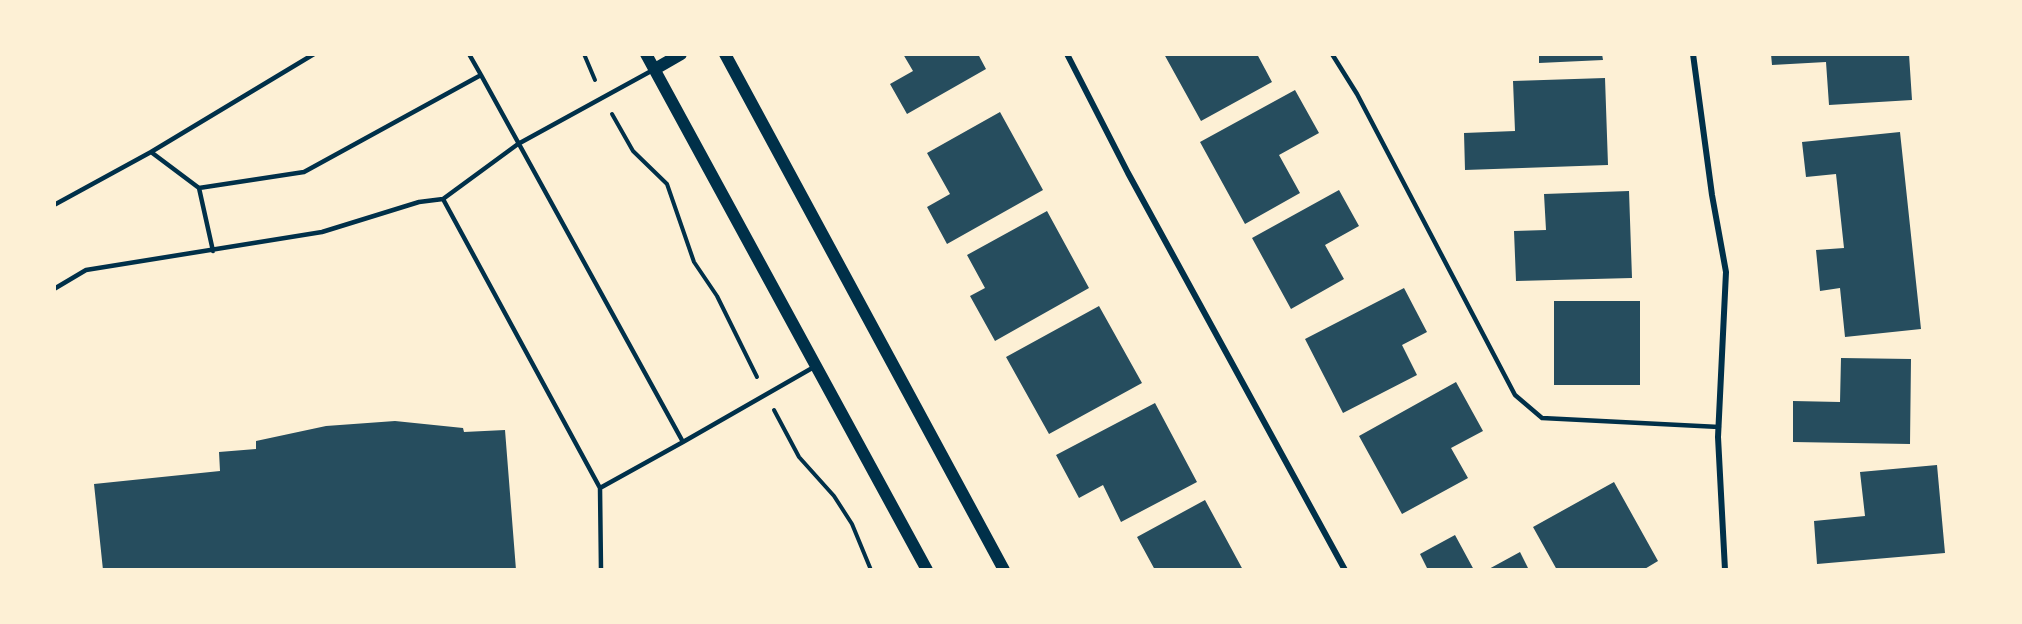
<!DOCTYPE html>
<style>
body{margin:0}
#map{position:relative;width:2022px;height:624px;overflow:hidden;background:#fdf0d5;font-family:Lora,serif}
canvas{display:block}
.frame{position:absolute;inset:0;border:56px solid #fdf0d5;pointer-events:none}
</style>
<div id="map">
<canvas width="2022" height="624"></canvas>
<div class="frame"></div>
</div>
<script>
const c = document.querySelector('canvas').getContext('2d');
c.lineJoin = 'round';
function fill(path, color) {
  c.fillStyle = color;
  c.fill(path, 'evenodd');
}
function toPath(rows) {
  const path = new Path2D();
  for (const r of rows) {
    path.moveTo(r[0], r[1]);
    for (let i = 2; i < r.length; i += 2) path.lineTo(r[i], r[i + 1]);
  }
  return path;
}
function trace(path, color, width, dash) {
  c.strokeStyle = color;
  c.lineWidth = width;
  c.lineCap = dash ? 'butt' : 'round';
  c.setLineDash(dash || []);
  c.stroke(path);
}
fill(toPath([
 [903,54,978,54,986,69,907,114,890,84,913,71],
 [1164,54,1257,54,1272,82,1201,121],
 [1539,54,1602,54,1603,60,1539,63],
 [1771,54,1909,54,1912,100,1829,105,1826,62,1772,65],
 [1605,78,1608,165,1465,170,1464,133,1515,131,1513,81],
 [1295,90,1319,133,1279,155,1300,193,1245,224,1200,142],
 [1000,112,1043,190,947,244,927,207,950,194,927,153],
 [1900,132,1921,329,1845,337,1840,288,1820,291,1816,250,1844,248,1836,174,1806,177,1802,142],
 [1339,190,1359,226,1325,245,1344,279,1291,309,1252,238],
 [1629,191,1632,278,1516,281,1514,231,1546,230,1544,194],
 [1047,211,1089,288,995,341,970,296,985,288,967,255],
 [1404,288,1427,332,1402,345,1417,375,1343,413,1305,339],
 [1554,301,1640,301,1640,385,1554,385],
 [1099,306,1142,383,1049,434,1006,357],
 [1841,358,1911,359,1910,444,1793,442,1793,401,1840,402],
 [1456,382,1483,431,1451,448,1468,478,1402,514,1359,436],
 [1155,403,1197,482,1121,522,1103,485,1079,498,1056,455],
 [395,421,463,428,464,432,505,430,516,570,103,570,94,484,220,471,219,452,256,449,256,441,326,426],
 [1937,465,1945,553,1817,564,1814,521,1865,516,1860,472],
 [1614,482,1658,561,1643,570,1557,570,1533,527],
 [1205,500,1243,570,1155,570,1137,537],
 [1455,535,1474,570,1428,570,1420,554],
 [1520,552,1529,570,1487,570]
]), '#264d5e');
trace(toPath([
 [584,54,595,80],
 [612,114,633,151,667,184,694,262,717,296,757,377],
 [774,410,799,457,834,496,852,524,871,570]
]), '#003049', 4);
trace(toPath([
 [469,54,481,75],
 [1332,54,1357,94,1515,395,1542,418,1719,427],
 [151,152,314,54],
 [199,188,213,251],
 [443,199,600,488,683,442],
 [54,205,151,152,199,188,304,172,481,75,683,442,814,367],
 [54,289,86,270,322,232,419,202,443,199,518,144,653,70],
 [600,488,601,570]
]), '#003049', 4.5);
trace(toPath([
 [1067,54,1128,173,1345,570],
 [1693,54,1712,195,1726,272,1718,437,1725,570]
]), '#003049', 6);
trace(toPath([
 [646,54,927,570],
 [725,54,1004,570],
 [655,69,681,54]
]), '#003049', 12);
</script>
